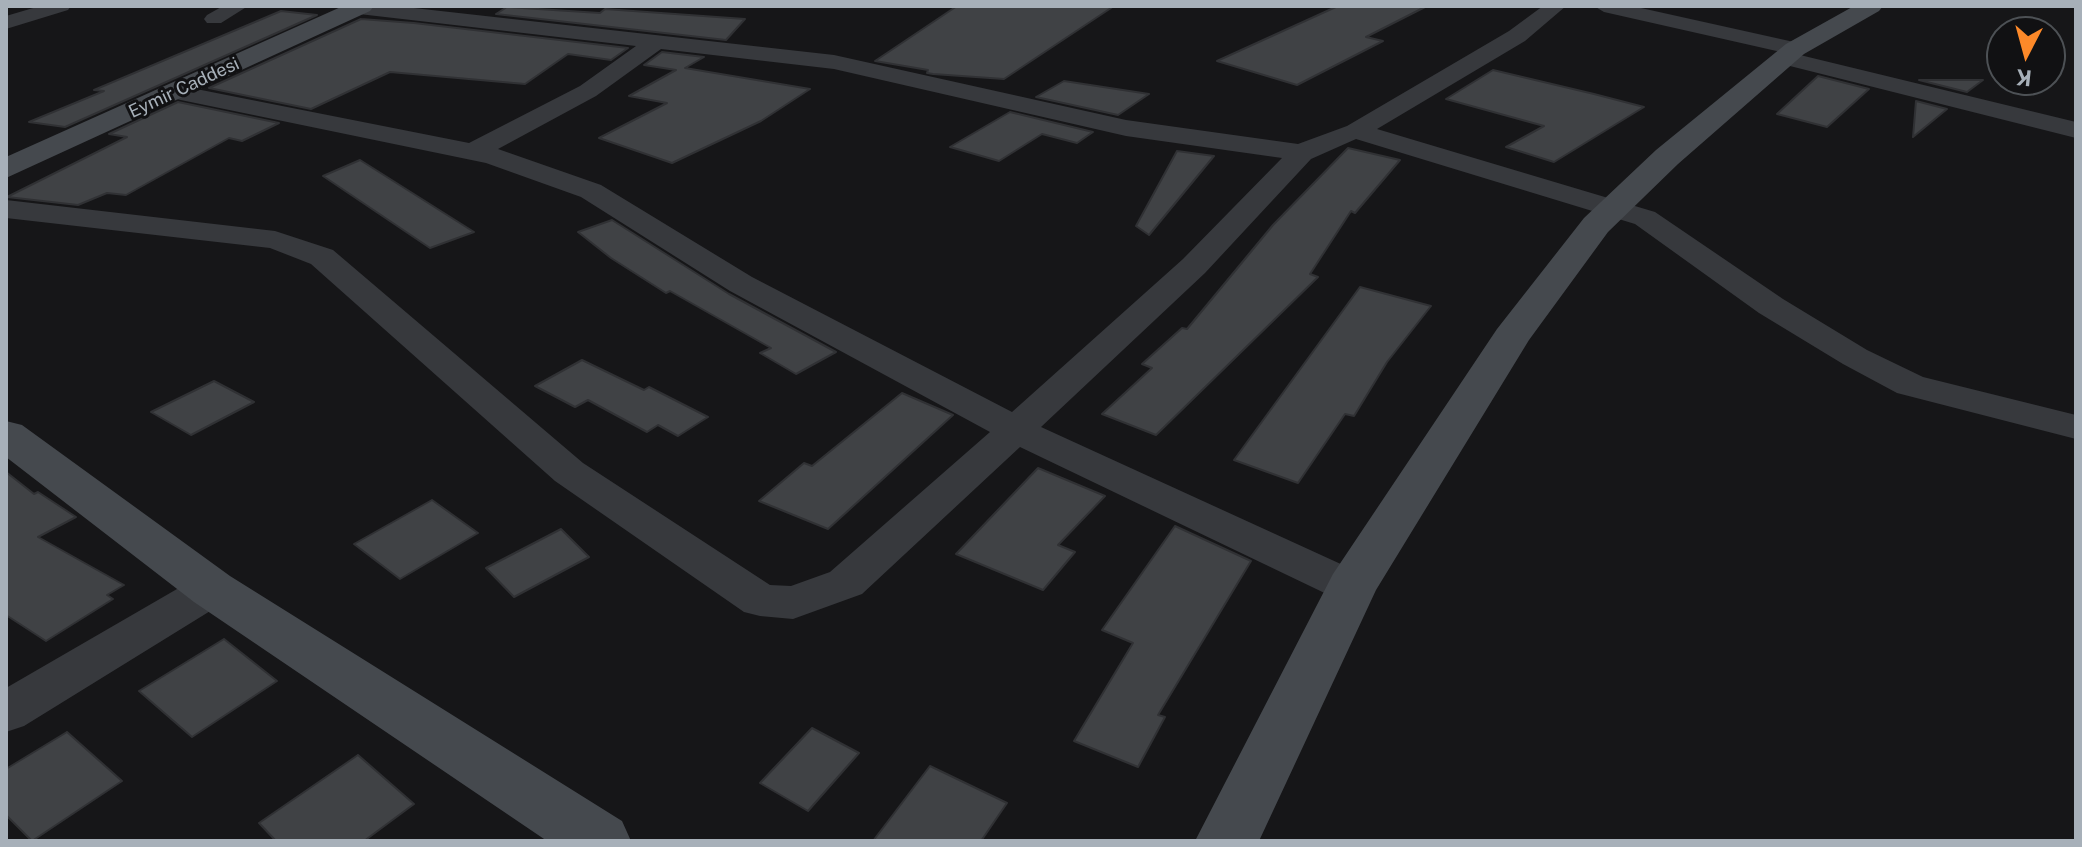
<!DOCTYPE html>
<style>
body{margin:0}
#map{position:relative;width:2082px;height:847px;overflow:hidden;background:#161618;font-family:"Public Sans",sans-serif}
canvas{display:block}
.frame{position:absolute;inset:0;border:8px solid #a7b0b9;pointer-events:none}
.north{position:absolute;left:1986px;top:16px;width:80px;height:80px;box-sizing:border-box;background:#111113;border:2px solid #4d5155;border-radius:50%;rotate:186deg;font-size:22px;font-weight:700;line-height:32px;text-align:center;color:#a7b0b9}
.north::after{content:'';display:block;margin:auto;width:28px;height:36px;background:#fd8929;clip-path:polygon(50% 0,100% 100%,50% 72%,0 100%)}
</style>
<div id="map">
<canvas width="2082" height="847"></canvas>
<div class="frame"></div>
<div class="north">K</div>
</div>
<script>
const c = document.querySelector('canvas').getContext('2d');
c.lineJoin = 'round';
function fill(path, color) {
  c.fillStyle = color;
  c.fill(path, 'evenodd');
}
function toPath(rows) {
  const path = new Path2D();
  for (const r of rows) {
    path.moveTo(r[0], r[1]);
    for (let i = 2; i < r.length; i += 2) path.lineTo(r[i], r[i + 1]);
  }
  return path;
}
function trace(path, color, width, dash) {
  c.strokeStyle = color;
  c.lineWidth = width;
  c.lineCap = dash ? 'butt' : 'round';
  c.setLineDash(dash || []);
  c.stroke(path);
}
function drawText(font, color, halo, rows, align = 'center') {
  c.font = font + ' "Public Sans",sans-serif';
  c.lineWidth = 6;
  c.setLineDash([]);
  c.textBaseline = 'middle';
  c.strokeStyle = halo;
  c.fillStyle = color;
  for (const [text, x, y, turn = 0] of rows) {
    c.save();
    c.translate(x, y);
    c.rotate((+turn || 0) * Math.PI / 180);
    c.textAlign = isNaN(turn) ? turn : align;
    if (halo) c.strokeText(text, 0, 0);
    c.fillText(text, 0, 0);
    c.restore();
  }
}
const building = toPath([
 [957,6,1114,6,1004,79,933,74,927,73,928,70,875,61,957,6],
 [1338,6,1427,6,1366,37,1383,41,1297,85,1217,61,1338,6],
 [507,7,600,13,605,9,745,19,726,40,496,14,507,7],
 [281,11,317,15,65,127,29,122,104,91,94,90,281,11],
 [361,19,414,23,628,48,611,60,568,54,525,84,390,72,311,109,209,88,361,19],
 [662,52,704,57,685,68,810,89,761,121,672,163,599,138,667,103,629,96,676,70,644,65,662,52],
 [1493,70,1594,94,1644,107,1554,162,1506,147,1544,126,1446,99,1493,70],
 [1818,76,1869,89,1827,127,1777,114,1818,76],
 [1919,80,1983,80,1967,92,1919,80],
 [1064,81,1149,94,1118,115,1036,97,1064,81],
 [1916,101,1947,109,1913,137,1916,101],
 [178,102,279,123,242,141,229,138,126,195,107,193,78,205,7,197,127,137,109,134,178,102],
 [1010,112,1093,132,1077,143,1042,134,999,161,950,147,1010,112],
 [1348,148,1400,160,1355,213,1351,211,1310,274,1318,277,1156,435,1102,414,1152,368,1142,364,1182,328,1187,329,1273,225,1348,148],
 [1177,151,1214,156,1149,235,1136,226,1177,151],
 [360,160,474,232,430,248,323,176,360,160],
 [612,220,729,294,836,352,796,374,760,353,771,348,670,291,666,293,611,258,578,232,612,220],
 [1360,287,1431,306,1387,362,1354,416,1345,414,1298,483,1234,460,1360,287],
 [582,360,644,390,649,387,708,417,678,436,658,425,647,432,588,400,575,407,535,386,582,360],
 [214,381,254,402,191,435,151,412,214,381],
 [902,393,953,415,828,529,759,501,804,463,812,466,902,393],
 [1038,468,1105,496,1058,545,1075,552,1043,590,956,554,1038,468],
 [6,472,34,494,38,492,76,517,38,537,124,585,107,595,113,599,46,641,6,615,6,472],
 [432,500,478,533,400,579,354,544,432,500],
 [1175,526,1251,561,1158,715,1165,717,1138,767,1074,741,1133,643,1102,630,1175,526],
 [561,529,589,557,514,597,486,568,561,529],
 [224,639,277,681,192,737,139,691,224,639],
 [812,728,859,753,808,811,760,783,812,728],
 [67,732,122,781,32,841,6,815,6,769,67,732],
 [358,755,414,804,364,841,276,841,259,823,358,755],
 [930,766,1007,803,981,841,873,841,930,766]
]);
fill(building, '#404245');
trace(building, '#303134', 2);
fill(toPath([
 [40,6,71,6,68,10,6,29,6,16,40,6],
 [223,6,248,6,221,23,207,23,204,19,207,15,223,6],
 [350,6,396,6,834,55,1126,120,1298,144,1347,126,1509,31,1543,6,1566,6,1525,41,1377,129,1655,212,1783,299,1867,350,1923,377,2076,415,2076,439,1897,393,1843,364,1759,313,1635,224,1356,139,1311,159,1205,273,1041,427,1367,576,1373,587,1367,598,1351,603,1335,598,1020,447,862,594,793,619,760,616,744,612,555,481,311,264,270,248,6,218,6,200,275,231,333,250,583,463,770,585,791,586,830,572,990,432,730,291,581,197,486,163,176,99,168,97,164,92,168,87,176,85,469,143,580,86,636,46,359,14,352,12,350,6],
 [661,49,834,69,1126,136,1282,158,1183,259,1012,412,752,277,601,185,498,149,596,96,661,49],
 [1594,6,1632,6,1803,44,1806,49,1800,55,2076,122,2076,138,1778,63,1775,58,1781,52,1604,12,1594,6],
 [212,573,228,578,234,589,228,600,24,726,6,732,6,688,196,578,212,573]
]), '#37393d');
fill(toPath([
 [343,6,374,6,370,11,6,178,6,157,343,6],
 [1854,6,1883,6,1879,11,1804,54,1678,164,1608,232,1529,340,1376,590,1259,841,1195,841,1333,574,1497,329,1584,218,1656,150,1786,44,1854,6],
 [6,421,22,425,230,576,622,821,631,841,547,841,194,602,6,457,6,421]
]), '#45494e');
drawText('18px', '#a7b0b9', '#111113', [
 ["Eymir Caddesi",184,88,-25]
]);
</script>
